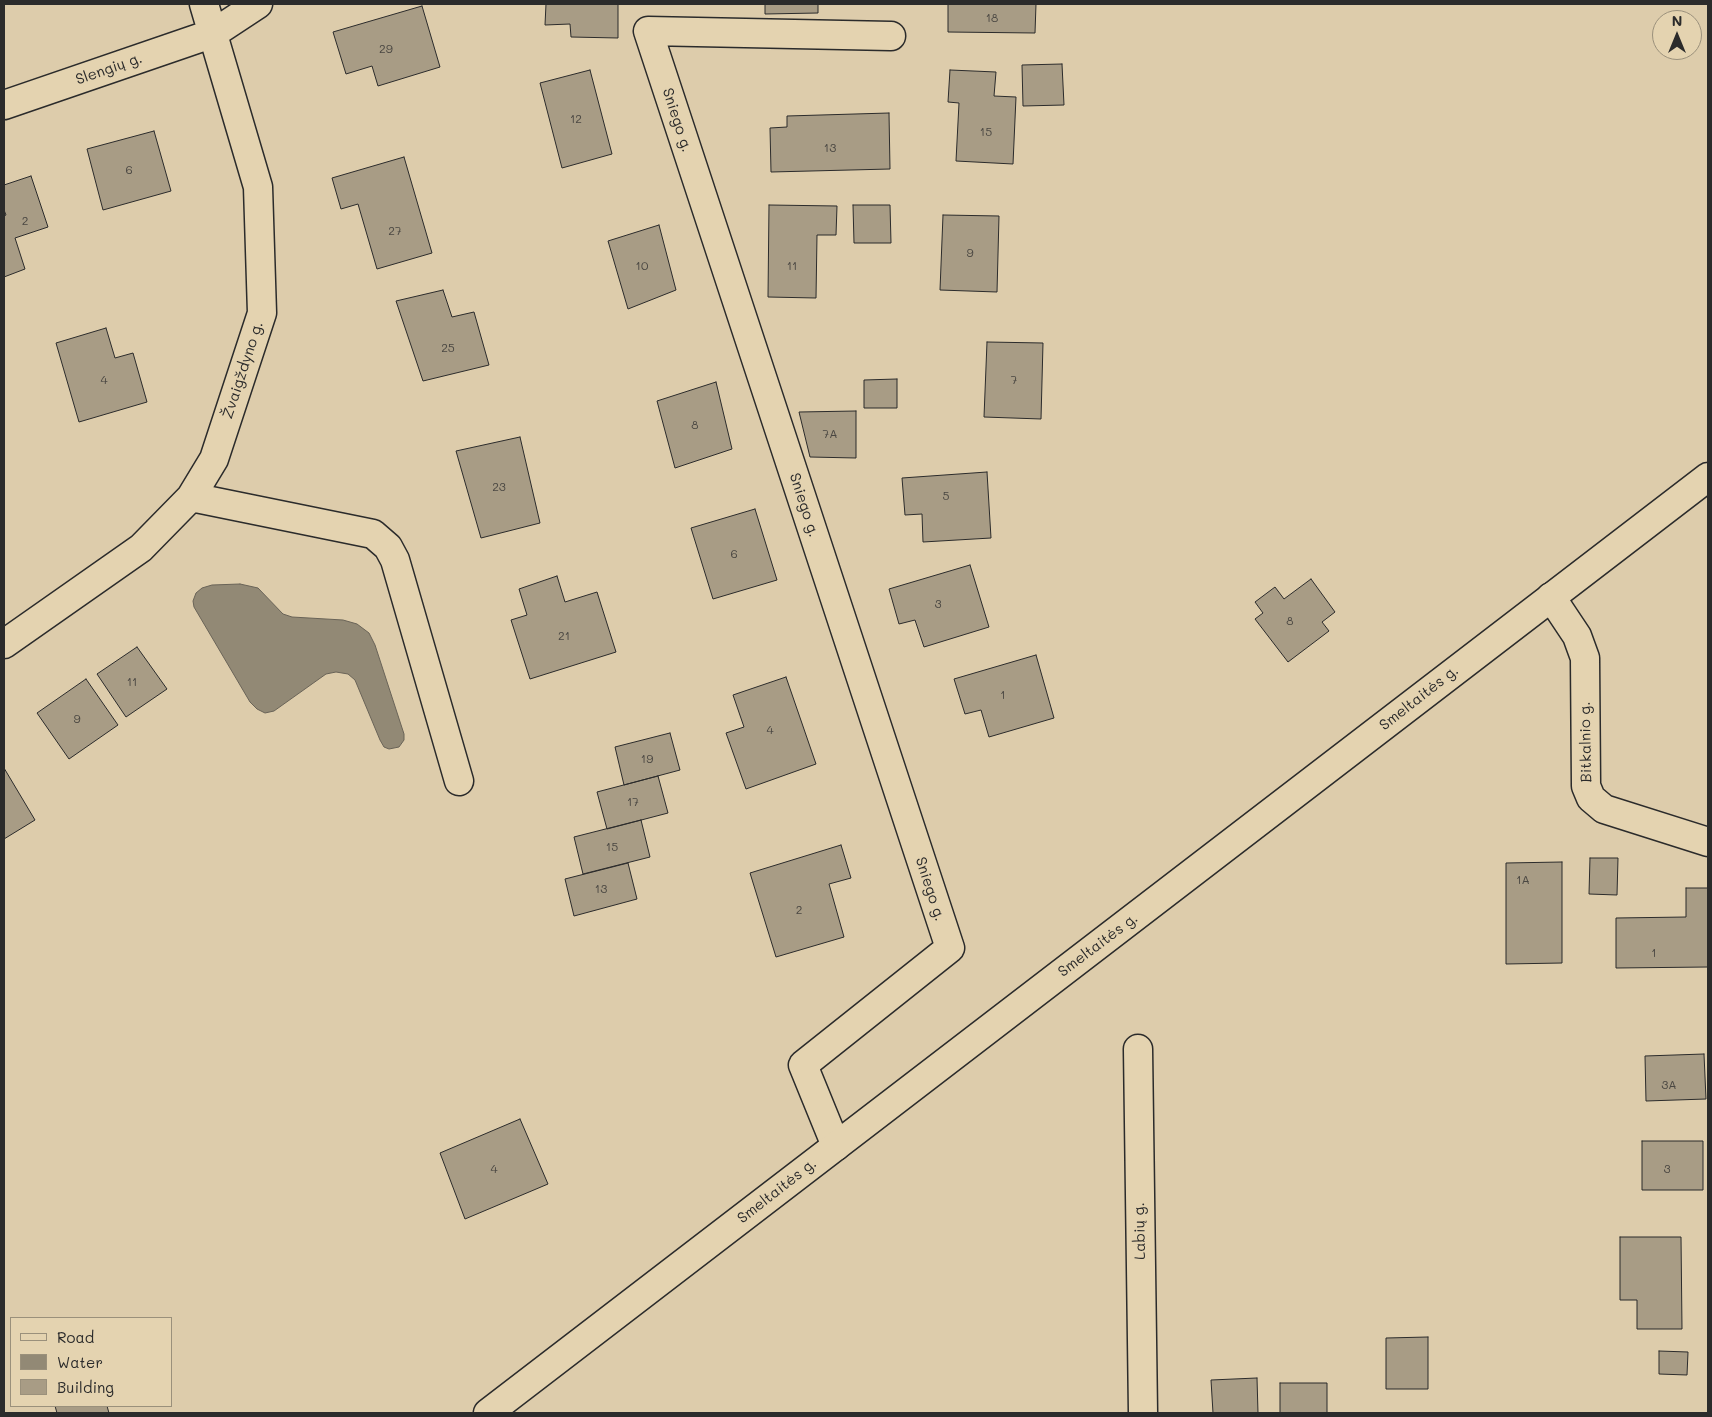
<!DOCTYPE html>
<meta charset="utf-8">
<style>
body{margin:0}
#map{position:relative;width:1712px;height:1417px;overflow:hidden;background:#ddccab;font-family:Mali,sans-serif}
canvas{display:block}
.frame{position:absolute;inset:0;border:5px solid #2b2b2b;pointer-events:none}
.legend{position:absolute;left:10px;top:1317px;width:162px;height:90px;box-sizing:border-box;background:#e4d3b0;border:1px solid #9a907b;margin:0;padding:6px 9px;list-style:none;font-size:15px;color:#2b2b2b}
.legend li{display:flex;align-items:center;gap:10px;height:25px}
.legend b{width:25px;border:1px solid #9a907b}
.north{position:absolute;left:1652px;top:10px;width:50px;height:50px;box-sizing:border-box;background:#e4d3b0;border:1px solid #9a907b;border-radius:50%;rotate:0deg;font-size:14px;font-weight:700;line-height:20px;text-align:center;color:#2b2b2b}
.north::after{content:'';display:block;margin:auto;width:18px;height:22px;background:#2b2b2b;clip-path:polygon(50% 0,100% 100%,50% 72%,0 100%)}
</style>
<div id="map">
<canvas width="1712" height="1417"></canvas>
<div class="frame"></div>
<ul class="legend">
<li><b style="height:6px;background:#e4d3b0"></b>Road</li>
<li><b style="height:14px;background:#928975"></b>Water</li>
<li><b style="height:14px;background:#a89c85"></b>Building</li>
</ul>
<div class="north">N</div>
</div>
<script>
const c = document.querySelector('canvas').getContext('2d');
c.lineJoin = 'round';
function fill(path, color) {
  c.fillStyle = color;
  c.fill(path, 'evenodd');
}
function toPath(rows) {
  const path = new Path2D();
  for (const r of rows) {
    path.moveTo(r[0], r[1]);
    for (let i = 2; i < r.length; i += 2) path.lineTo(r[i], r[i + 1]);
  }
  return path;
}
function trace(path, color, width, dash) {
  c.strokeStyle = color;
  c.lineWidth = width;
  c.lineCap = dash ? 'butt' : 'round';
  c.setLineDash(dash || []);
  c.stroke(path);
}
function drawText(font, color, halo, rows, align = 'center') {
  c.font = font + ' Mali,sans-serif';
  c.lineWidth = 4;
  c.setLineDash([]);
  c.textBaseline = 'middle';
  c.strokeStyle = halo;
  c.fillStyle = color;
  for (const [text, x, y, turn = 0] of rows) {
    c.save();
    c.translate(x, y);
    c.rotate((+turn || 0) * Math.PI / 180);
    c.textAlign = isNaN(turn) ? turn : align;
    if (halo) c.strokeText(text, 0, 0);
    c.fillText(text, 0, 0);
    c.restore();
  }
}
const water = toPath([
 [240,584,258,588,283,614,292,617,343,620,357,624,369,633,375,645,404,734,404,740,399,747,389,749,384,747,380,740,355,680,348,674,336,672,326,674,274,711,265,713,257,709,250,702,194,607,193,601,196,593,202,588,212,585,240,584]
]);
fill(water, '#928975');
trace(water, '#696357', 1);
const building = toPath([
 [546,4,618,4,618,38,571,37,570,24,545,25,546,4],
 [765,4,818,4,818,13,765,14,765,4],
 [948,4,1036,4,1035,33,948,32,948,4],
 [422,6,440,67,378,86,372,66,346,74,333,32,422,6],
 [1062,64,1064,105,1023,106,1022,65,1062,64],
 [590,70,612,154,562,168,540,83,590,70],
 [950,70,996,72,994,96,1016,97,1013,164,956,161,959,103,948,102,950,70],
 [889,113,890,169,771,172,770,128,787,127,787,116,889,113],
 [154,131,171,191,103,210,87,149,154,131],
 [404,157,432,253,377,269,358,204,341,209,332,178,404,157],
 [31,176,48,227,15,238,25,269,4,277,4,216,6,215,4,210,4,185,31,176],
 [769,205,837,206,836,235,817,235,816,298,768,297,769,205],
 [853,205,890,205,891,243,854,243,853,205],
 [943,215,999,216,997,292,940,290,943,215],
 [659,225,676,290,628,309,608,241,659,225],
 [443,290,452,317,474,312,489,365,423,381,396,301,443,290],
 [106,328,115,358,133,353,147,402,79,422,56,343,106,328],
 [987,342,1043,343,1041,419,984,417,987,342],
 [897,379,897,408,864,408,864,380,897,379],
 [716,382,732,449,675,468,657,401,716,382],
 [856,411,856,458,810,457,799,412,856,411],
 [520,437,540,523,481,538,456,451,520,437],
 [987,472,991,538,923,542,922,514,905,515,902,478,987,472],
 [755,509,777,580,713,599,691,528,755,509],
 [970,565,989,627,924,647,915,620,899,624,889,589,970,565],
 [557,576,565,602,597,592,616,652,530,679,511,620,527,615,519,589,557,576],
 [1311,579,1335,612,1322,622,1329,631,1288,662,1255,619,1263,613,1255,602,1275,587,1284,599,1311,579],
 [137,647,167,689,126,717,97,674,137,647],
 [1036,655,1054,718,989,737,981,710,965,714,954,679,1036,655],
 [786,677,816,764,746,789,726,733,744,727,733,695,786,677],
 [86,679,118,725,69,759,37,713,86,679],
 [670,733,680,770,624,785,615,747,670,733],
 [4,768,35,820,4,839,4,768],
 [658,776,668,813,607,829,597,792,658,776],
 [641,820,650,857,583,874,574,837,641,820],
 [841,845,851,878,829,884,844,937,776,957,750,873,841,845],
 [1590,858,1618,858,1617,895,1589,894,1590,858],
 [1562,862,1562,963,1506,964,1506,863,1562,862],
 [628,863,637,899,574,916,565,879,628,863],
 [1686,888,1708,888,1708,967,1616,968,1616,918,1686,917,1686,888],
 [1704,1054,1706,1099,1646,1101,1645,1056,1704,1054],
 [520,1119,548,1184,465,1219,440,1153,520,1119],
 [1642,1141,1703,1141,1703,1190,1642,1190,1642,1141],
 [1620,1237,1681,1237,1682,1329,1637,1329,1637,1300,1620,1300,1620,1237],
 [1428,1337,1428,1389,1386,1389,1386,1338,1428,1337],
 [1659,1351,1688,1352,1687,1375,1659,1374,1659,1351],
 [1257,1378,1258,1413,1213,1413,1211,1380,1257,1378],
 [1280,1383,1327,1383,1327,1413,1280,1413,1280,1383],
 [55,1406,107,1406,109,1413,57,1413,55,1406]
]);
fill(building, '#a89c85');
trace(building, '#2b2b2b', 1);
const minor = toPath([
 [4,105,214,33,258,4],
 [191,497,373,534,388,547,395,560,459,781],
 [1551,597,1577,636,1585,658,1586,786,1591,798,1604,809,1708,842],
 [4,644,141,548,191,497,214,459,262,313,258,187,204,4],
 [1138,1049,1143,1413],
 [836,1146,803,1065,950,948,648,31,891,36]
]);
const major = toPath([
 [488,1413,1708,477]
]);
trace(minor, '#2b2b2b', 31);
trace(major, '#2b2b2b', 31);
trace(minor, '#e4d3b0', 28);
trace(major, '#e4d3b0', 28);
drawText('12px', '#4a4742', null, [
 ["18",992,18],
 ["29",386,49],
 ["12",576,119],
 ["15",986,132],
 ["13",830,148],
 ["6",129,170],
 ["2",25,221],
 ["27",395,231],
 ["9",970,253],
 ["10",642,266],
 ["11",792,266],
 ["25",448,348],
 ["4",104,380],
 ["7",1014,380],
 ["8",695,425],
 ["7A",830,434],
 ["23",499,487],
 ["5",946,496],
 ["6",734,554],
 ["3",938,604],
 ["8",1290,621],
 ["21",564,636],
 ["11",132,682],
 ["1",1003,695],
 ["9",77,719],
 ["4",770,730],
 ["19",647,759],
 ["17",633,802],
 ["15",612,847],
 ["1A",1523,880],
 ["13",601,889],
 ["2",799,910],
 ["1",1654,953],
 ["3A",1669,1085],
 ["4",494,1169],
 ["3",1667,1169]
]);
drawText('15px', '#2b2b2b', '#e4d3b0', [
 ["Slengių g.",109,69,-19],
 ["Sniego g.",677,120,72],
 ["Žvaigždyno g.",243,370,-72],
 ["Sniego g.",804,505,72],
 ["Smeltaitės g.",1419,698,-38],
 ["Bitkalnio g.",1586,742,-91],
 ["Sniego g.",930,889,72],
 ["Smeltaitės g.",1098,945,-37],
 ["Smeltaitės g.",777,1191,-38],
 ["Labių g.",1140,1231,-91]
]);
</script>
